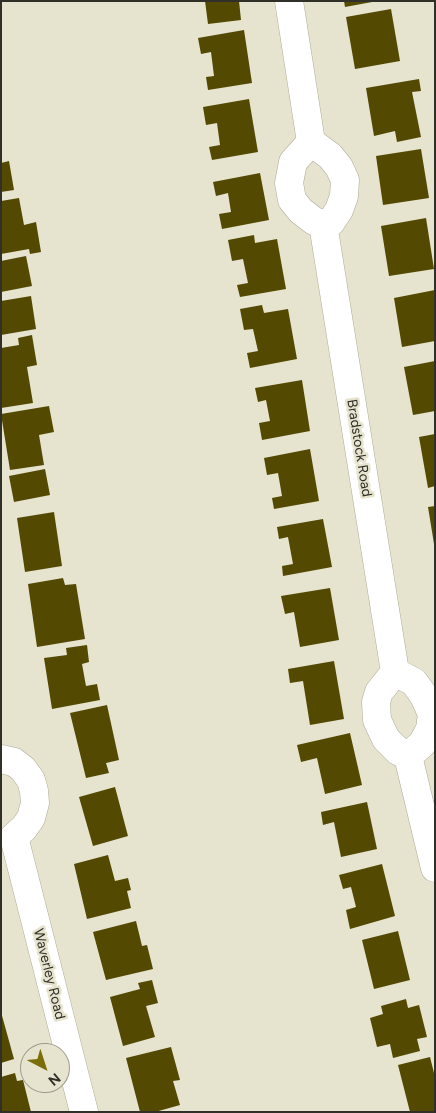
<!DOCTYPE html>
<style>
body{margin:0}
#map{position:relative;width:436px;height:1113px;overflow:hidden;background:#e6e3ce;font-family:Figtree,sans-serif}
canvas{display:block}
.frame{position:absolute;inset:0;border:2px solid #313028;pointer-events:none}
.north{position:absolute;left:20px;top:1043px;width:50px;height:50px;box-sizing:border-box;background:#e6e3ce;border:1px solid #9e9b8c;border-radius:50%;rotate:140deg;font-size:14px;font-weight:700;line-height:20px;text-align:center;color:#313028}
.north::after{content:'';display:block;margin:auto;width:18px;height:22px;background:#7b6d07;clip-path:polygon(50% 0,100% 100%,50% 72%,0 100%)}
</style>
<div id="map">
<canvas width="436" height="1113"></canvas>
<div class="frame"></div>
<div class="north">N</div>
</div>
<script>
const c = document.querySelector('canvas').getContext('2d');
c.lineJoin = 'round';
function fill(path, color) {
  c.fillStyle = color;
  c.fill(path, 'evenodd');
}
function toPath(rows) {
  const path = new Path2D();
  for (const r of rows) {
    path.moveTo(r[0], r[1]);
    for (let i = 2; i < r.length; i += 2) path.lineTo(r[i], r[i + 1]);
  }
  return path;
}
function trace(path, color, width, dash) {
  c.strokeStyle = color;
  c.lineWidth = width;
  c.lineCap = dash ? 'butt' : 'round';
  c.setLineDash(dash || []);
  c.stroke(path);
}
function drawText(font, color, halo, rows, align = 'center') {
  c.font = font + ' Figtree,sans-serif';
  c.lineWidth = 5;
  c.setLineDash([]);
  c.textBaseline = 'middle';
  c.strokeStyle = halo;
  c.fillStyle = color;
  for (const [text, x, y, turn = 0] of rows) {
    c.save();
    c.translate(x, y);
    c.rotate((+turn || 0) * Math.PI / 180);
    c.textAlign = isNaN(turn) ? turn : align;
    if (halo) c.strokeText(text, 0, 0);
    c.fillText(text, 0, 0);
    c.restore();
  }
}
fill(toPath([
 [205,1,239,1,241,20,208,24],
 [344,1,372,1,372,2,345,7],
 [391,9,400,61,355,69,346,17],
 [244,30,252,83,208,90,206,77,214,76,211,52,201,54,198,38],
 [419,79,421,91,412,92,421,137,397,142,395,131,374,136,366,88],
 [249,99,258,152,212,160,209,147,220,145,217,123,206,125,203,107],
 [421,149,429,198,383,205,376,156],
 [9,161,14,190,1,192,1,163],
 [260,173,269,220,222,229,219,214,231,212,228,193,216,196,213,182],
 [19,198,24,225,36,222,41,252,30,254,29,249,1,254,1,201],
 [426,218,434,269,389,276,381,226],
 [254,235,255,243,277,239,286,289,240,297,237,285,248,283,243,259,232,261,228,240],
 [26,256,32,286,1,292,1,261],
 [435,290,435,341,402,347,394,298],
 [31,296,36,329,1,335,1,301],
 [262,305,264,313,288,309,297,359,250,368,247,353,258,351,253,329,244,330,240,309],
 [32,335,37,365,27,367,33,403,1,408,1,348,19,345,18,338],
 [435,361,435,411,413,415,404,367],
 [302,380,310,431,262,440,259,423,270,421,266,400,258,402,255,388],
 [49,406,54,432,39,435,44,465,10,470,1,414],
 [435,434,435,486,428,488,419,437],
 [310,449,319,501,274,509,272,498,282,496,278,473,267,475,264,458],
 [45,469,50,495,14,502,9,476],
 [435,506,435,543,434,544,428,507],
 [54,512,62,566,25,572,17,518],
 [323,519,332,567,283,576,282,566,293,564,288,537,279,539,277,527],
 [63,578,65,585,76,584,85,639,37,647,28,584],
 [330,588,339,640,300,647,294,612,285,614,281,596],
 [87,645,89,662,82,664,86,686,97,684,100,700,52,709,44,658,67,655,66,648],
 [334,661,344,719,310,725,303,681,290,683,288,669],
 [107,705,119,760,106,763,109,773,86,778,70,713],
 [350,733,362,785,325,794,317,758,301,762,297,745],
 [115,787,128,836,93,846,79,797],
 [367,802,377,849,341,857,334,822,323,825,321,812],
 [108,855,115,881,128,878,131,890,127,891,131,908,87,919,74,864],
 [382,864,395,916,350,929,346,910,356,907,351,887,343,889,339,875],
 [136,921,142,946,147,945,153,969,106,980,93,932],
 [398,931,410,980,374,989,362,940],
 [152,980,158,1003,146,1006,155,1037,123,1046,110,997,140,989,138,983],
 [406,999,408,1008,419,1005,427,1037,417,1039,420,1051,393,1058,390,1044,377,1047,370,1018,383,1014,381,1006],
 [1,1012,14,1059,1,1063],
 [171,1047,180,1080,173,1081,180,1105,155,1112,140,1112,126,1058],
 [430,1057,435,1077,435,1112,410,1112,398,1065],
 [15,1073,17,1081,23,1080,31,1112,1,1112,1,1077]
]), '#534900');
const minor = toPath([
 [289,1,311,142,330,156,339,167,345,180,344,196,339,210,331,222,323,224,314,221,301,211,292,200,289,183,293,162,311,142],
 [323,224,395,672,379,692,376,702,377,720,386,739,398,751,408,756],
 [395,672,414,682,424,696,432,714,430,729,422,744,408,756],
 [408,756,435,868],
 [1,759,14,762,23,769,31,780,34,791,35,803,31,818,24,828,14,837],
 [14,837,84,1112]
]);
trace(minor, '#adaa96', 29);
trace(minor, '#fff', 28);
drawText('14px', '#313028', '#e6e3ce', [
 ["Bradstock Road",359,448,81],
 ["Waverley Road",49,974,76]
]);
</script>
